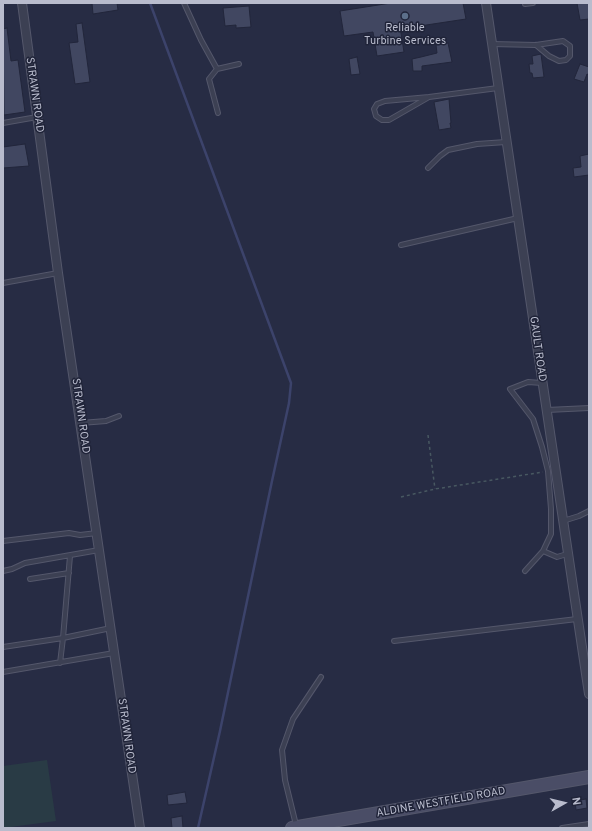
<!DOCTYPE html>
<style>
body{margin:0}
#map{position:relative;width:592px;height:831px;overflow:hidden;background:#272c44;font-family:Overpass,sans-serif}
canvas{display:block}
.frame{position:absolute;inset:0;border:4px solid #b9bccd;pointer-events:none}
.north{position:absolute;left:544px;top:783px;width:40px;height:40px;-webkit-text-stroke:3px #202439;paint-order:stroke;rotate:82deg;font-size:11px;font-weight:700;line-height:16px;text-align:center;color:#b9bccd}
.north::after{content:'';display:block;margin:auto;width:14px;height:18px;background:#b9bccd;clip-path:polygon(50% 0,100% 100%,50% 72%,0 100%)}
</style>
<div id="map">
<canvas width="592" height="831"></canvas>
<div class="frame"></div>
<div class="north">N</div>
</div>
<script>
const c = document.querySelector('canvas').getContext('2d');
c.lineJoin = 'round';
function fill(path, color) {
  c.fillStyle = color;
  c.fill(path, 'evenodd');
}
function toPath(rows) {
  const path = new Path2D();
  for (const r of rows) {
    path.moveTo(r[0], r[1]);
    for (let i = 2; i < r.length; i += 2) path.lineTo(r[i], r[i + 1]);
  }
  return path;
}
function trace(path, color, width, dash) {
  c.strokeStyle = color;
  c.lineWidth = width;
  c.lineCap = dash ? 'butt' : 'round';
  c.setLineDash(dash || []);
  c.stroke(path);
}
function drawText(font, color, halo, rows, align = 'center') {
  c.font = font + ' Overpass,sans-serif';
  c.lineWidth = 3;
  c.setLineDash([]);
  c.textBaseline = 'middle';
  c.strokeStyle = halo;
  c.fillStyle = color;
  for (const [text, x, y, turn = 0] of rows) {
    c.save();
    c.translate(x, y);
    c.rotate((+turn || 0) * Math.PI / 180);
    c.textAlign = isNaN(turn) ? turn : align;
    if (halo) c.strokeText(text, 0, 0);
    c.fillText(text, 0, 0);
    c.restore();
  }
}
fill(toPath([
 [47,760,56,821,3,828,3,766]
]), '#293b45');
trace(toPath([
 [150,3,291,383,289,403,272,481,220,731,198,828]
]), '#3c436b', 2.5);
const building = toPath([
 [92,3,117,3,118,10,93,14,92,3],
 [391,3,463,3,466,19,413,27,413,25,400,27,404,52,377,56,373,32,344,36,340,11,391,3],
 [577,3,589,3,589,19,580,20,577,3],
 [249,6,251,27,236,28,236,25,225,26,223,8,249,6],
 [82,23,90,82,75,84,69,43,78,42,76,24,82,23],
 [7,28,11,61,18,60,25,112,4,115,3,29,7,28],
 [448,43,452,62,422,66,422,71,413,71,412,59,421,57,437,53,436,45,448,43],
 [541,54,544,77,533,78,532,73,530,73,529,64,533,64,532,56,541,54],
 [357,57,360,74,351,75,349,59,357,57],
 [580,64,589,67,589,75,587,74,584,82,574,79,580,64],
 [449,99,451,123,450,123,451,128,439,130,434,102,449,99],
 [25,144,29,166,3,168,3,147,25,144],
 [589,154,589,175,574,177,573,168,581,167,580,156,589,154],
 [185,792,187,803,168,805,167,795,185,792],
 [586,799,587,808,576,810,575,801,586,799],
 [182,816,183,828,172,828,171,818,182,816]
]);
fill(building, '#414761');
trace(building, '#22263b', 1);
const service = toPath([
 [184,3,201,40,217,69,239,64],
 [525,3,525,4,533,3],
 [492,44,536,45,563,41,570,46,570,56,566,60,559,61,549,56,536,45],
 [217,69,209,79,218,113],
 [429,97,385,101,377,104,374,109,376,116,382,120,389,120,429,97,498,88],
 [3,123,37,117],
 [428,168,440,156,448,150,477,144,506,142],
 [401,245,518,218],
 [3,283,58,273],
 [547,410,589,408],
 [81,423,106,421,119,416],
 [563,521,579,516,589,511],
 [3,541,69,533,80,535,97,533],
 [543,551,557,557,567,554],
 [70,556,63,638,111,628],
 [3,571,12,569,25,563,99,550],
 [525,571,543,551,551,534,551,509,548,471,542,447,533,419,510,389,528,382,542,383],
 [30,579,69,573],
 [394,641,577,619],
 [3,647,63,638,60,663],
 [3,672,114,653],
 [296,825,285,780,282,750,293,719,321,677],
 [562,828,589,824]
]);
const minor = toPath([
 [22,3,58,273,140,828],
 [486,3,589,694]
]);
const secondary = toPath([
 [292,828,589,777]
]);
trace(service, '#54576b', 6);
trace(minor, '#54576b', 10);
trace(secondary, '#54576b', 14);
trace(toPath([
 [428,435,435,489],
 [401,497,435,489,543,472]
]), '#485861', 1.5, [3, 3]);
trace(service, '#3c4053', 4);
trace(minor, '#3c4053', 8);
trace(secondary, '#4a4d66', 12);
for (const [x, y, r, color] of [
 [405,16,4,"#5c6f8a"]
]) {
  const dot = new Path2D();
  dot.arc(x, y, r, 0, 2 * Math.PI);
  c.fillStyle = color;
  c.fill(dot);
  trace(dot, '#202439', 1.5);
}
drawText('11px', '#b9bccd', '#202439', [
 ["Reliable",405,29],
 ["Turbine Services",405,42]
]);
drawText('11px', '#b9bccd', '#202439', [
 ["STRAWN ROAD",34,95,82],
 ["GAULT ROAD",537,349,82],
 ["STRAWN ROAD",80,416,82],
 ["STRAWN ROAD",126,736,82],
 ["ALDINE WESTFIELD ROAD",441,803,-10]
]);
</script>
